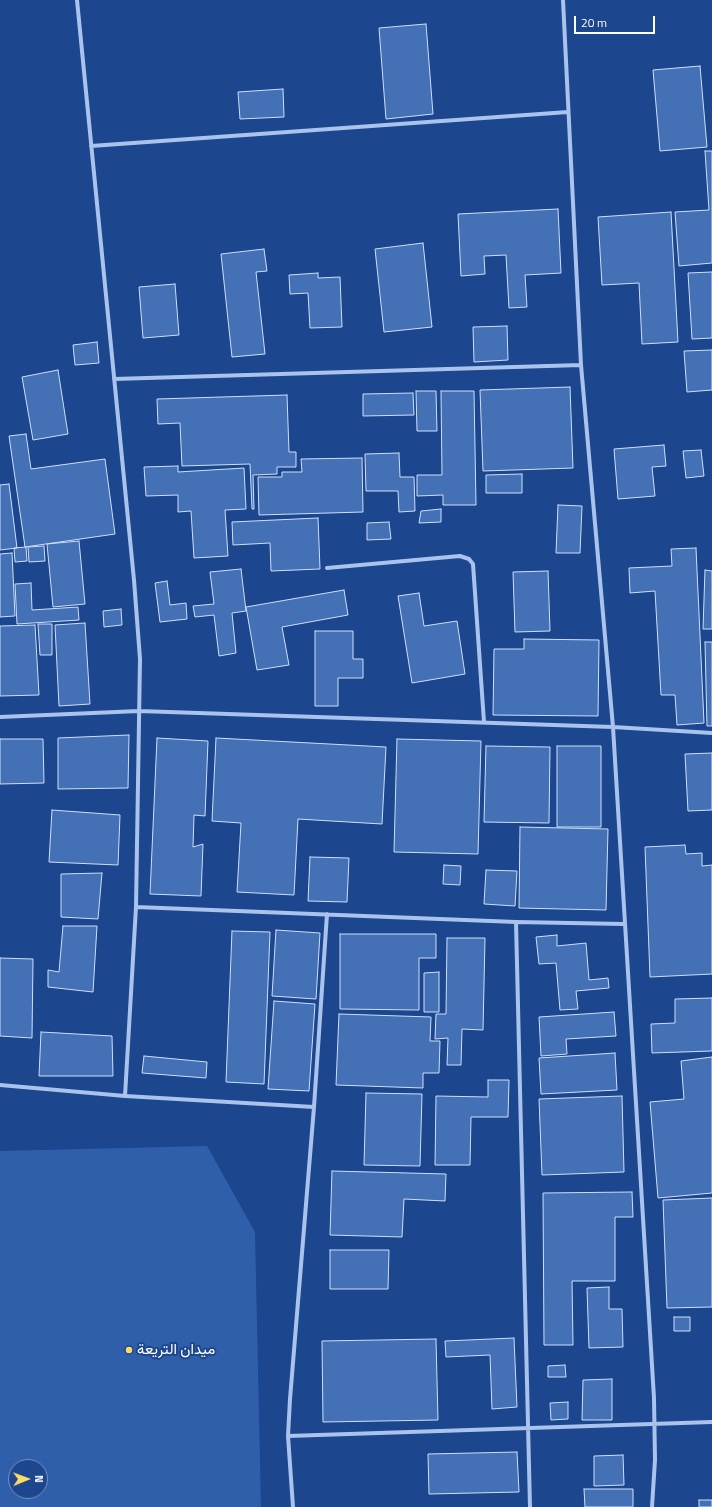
<!DOCTYPE html>
<meta charset="utf-8">
<style>
body{margin:0}
#map{position:relative;width:712px;height:1507px;overflow:hidden;background:#1c468d;font-family:"Titillium Web",sans-serif}
canvas{display:block}
.north{position:absolute;left:8px;top:1459px;width:40px;height:40px;box-sizing:border-box;background:#1c468d;border:1px solid #7790bb;border-radius:50%;rotate:89deg;font-size:11px;font-weight:700;line-height:16px;text-align:center;color:#fff}
.north::after{content:'';display:block;margin:auto;width:14px;height:18px;background:#fddc66;clip-path:polygon(50% 0,100% 100%,50% 72%,0 100%)}
.scale{position:absolute;left:574px;top:16px;width:81px;height:18px;box-sizing:border-box;border:2px solid #fff;border-top:0;padding-left:5px;font-size:12px;line-height:14px;white-space:nowrap;color:#fff;-webkit-text-stroke:3px #1c468d;paint-order:stroke}
</style>
<div id="map">
<canvas width="712" height="1507"></canvas>
<div class="north">N</div>
<div class="scale">20 m</div>
</div>
<script>
const c = document.querySelector('canvas').getContext('2d');
c.lineJoin = 'round';
function fill(path, color) {
  c.fillStyle = color;
  c.fill(path, 'evenodd');
}
function toPath(rows) {
  const path = new Path2D();
  for (const r of rows) {
    path.moveTo(r[0], r[1]);
    for (let i = 2; i < r.length; i += 2) path.lineTo(r[i], r[i + 1]);
  }
  return path;
}
function trace(path, color, width, dash) {
  c.strokeStyle = color;
  c.lineWidth = width;
  c.lineCap = dash ? 'butt' : 'round';
  c.setLineDash(dash || []);
  c.stroke(path);
}
function drawText(font, color, halo, rows, align = 'center') {
  c.font = font + ' "Titillium Web",Vazirmatn,sans-serif';
  c.lineWidth = 4;
  c.setLineDash([]);
  c.textBaseline = 'middle';
  c.strokeStyle = halo;
  c.fillStyle = color;
  for (const [text, x, y, turn = 0] of rows) {
    c.save();
    c.translate(x, y);
    c.rotate((+turn || 0) * Math.PI / 180);
    c.textAlign = isNaN(turn) ? turn : align;
    if (halo) c.strokeText(text, 0, 0);
    c.fillText(text, 0, 0);
    c.restore();
  }
}
fill(toPath([
 [207,1146,255,1232,261,1507,0,1507,0,1151],
 [16,1467,40,1467,40,1491,16,1491]
]), '#2f5fab');
const building = toPath([
 [426,24,433,114,386,119,379,28,426,24],
 [700,66,707,147,660,151,653,70,700,66],
 [283,89,284,117,240,119,238,92,283,89],
 [705,151,712,151,712,263,679,266,675,212,709,210,705,151],
 [558,209,561,273,525,275,527,307,509,308,506,255,484,256,485,274,461,276,458,214,558,209],
 [671,212,678,342,642,344,639,283,602,285,598,217,671,212],
 [423,243,432,327,384,332,375,249,423,243],
 [264,249,267,271,256,272,265,354,232,357,221,254,264,249],
 [712,272,712,338,692,339,688,273,712,272],
 [318,273,318,278,340,277,342,327,310,328,308,293,290,294,289,275,318,273],
 [175,284,179,335,143,338,139,287,175,284],
 [507,326,508,360,474,362,473,327,507,326],
 [97,342,99,363,75,365,73,345,97,342],
 [712,350,712,390,687,392,684,351,712,350],
 [58,370,68,434,33,440,22,377,58,370],
 [570,387,573,468,483,471,480,390,570,387],
 [416,391,436,391,437,431,417,431,416,391],
 [441,391,474,391,476,505,443,505,443,495,417,496,417,475,442,475,441,391],
 [413,393,414,415,363,416,363,394,413,393],
 [287,395,289,452,296,452,296,467,277,467,277,474,253,475,254,509,252,509,250,464,182,466,180,423,158,424,157,399,287,395],
 [26,434,31,469,105,459,115,534,25,547,9,436,26,434],
 [664,445,666,466,652,467,655,496,618,499,614,449,664,445],
 [701,450,704,476,686,478,683,451,701,450],
 [399,453,400,477,414,477,415,511,399,512,398,491,366,491,365,454,399,453],
 [362,458,363,512,259,515,258,477,282,477,282,472,302,472,301,459,362,458],
 [178,466,178,472,244,468,246,509,225,510,228,556,194,558,191,511,178,512,178,495,146,496,144,467,178,466],
 [522,474,522,493,486,493,486,475,522,474],
 [9,484,17,548,0,550,0,485,9,484],
 [558,505,582,506,580,553,556,553,558,505],
 [441,509,441,522,419,523,421,511,441,509],
 [318,518,320,569,271,571,270,543,233,545,232,522,318,518],
 [389,522,391,539,367,540,367,523,389,522],
 [79,541,85,604,53,607,47,544,79,541],
 [44,546,45,561,29,562,28,547,44,546],
 [26,547,27,561,15,562,14,548,26,547],
 [696,548,704,723,677,725,675,695,661,695,655,591,630,593,629,568,672,566,671,549,696,548],
 [12,553,15,616,0,617,0,554,12,553],
 [241,569,246,611,232,613,236,653,219,656,214,615,195,617,193,606,214,604,210,572,241,569],
 [705,570,712,571,712,629,703,629,705,570],
 [548,571,550,631,515,632,513,572,548,571],
 [167,581,170,605,186,603,187,619,160,622,155,583,167,581],
 [31,583,32,610,78,607,79,620,17,624,15,584,31,583],
 [344,590,348,615,282,627,289,665,257,670,246,607,344,590],
 [419,593,424,626,457,621,465,674,412,683,398,596,419,593],
 [121,609,122,625,104,627,103,611,121,609],
 [85,623,90,704,59,706,55,625,85,623],
 [38,624,52,624,52,655,40,655,38,624],
 [35,625,39,695,0,696,0,626,35,625],
 [315,631,353,631,353,659,363,659,363,678,338,678,338,706,315,706,315,631],
 [524,639,599,640,598,716,493,715,494,649,524,649,524,639],
 [705,642,712,642,712,726,707,726,705,642],
 [129,735,128,788,58,789,58,738,129,735],
 [157,738,208,741,205,816,194,815,193,847,203,844,201,896,150,894,157,738],
 [216,738,386,747,382,824,298,819,294,895,237,892,241,823,212,821,216,738],
 [0,739,43,739,44,783,0,784,0,739],
 [397,739,481,741,478,854,394,852,397,739],
 [486,746,550,747,549,823,484,822,486,746],
 [557,746,601,746,601,827,557,827,557,746],
 [712,753,712,810,688,811,685,754,712,753],
 [52,810,120,815,118,865,49,862,52,810],
 [520,827,608,829,606,910,519,908,520,827],
 [685,845,686,854,702,853,702,866,712,865,712,974,650,977,645,847,685,845],
 [310,857,349,858,347,902,308,901,310,857],
 [444,865,461,866,460,885,443,884,444,865],
 [486,870,517,871,515,906,484,904,486,870],
 [102,873,98,919,61,917,61,874,102,873],
 [63,926,97,926,93,992,48,987,48,970,59,972,63,926],
 [276,930,320,933,316,999,272,996,276,930],
 [232,931,270,932,264,1084,226,1082,232,931],
 [340,934,436,934,436,958,419,958,419,1010,340,1009,340,934],
 [557,935,557,946,586,943,589,980,608,978,609,988,576,991,578,1009,560,1010,556,963,539,964,536,937,557,935],
 [447,938,485,938,483,1030,462,1029,461,1065,447,1065,448,1038,435,1039,436,1014,446,1014,447,938],
 [0,958,33,959,32,1038,0,1036,0,958],
 [439,972,439,1012,424,1012,424,973,439,972],
 [712,998,712,1051,652,1053,651,1024,675,1023,675,999,712,998],
 [274,1001,315,1004,309,1091,268,1089,274,1001],
 [614,1012,616,1036,566,1039,567,1054,541,1056,539,1017,614,1012],
 [339,1014,431,1017,430,1041,440,1041,439,1073,423,1073,423,1088,336,1085,339,1014],
 [41,1032,112,1036,113,1076,39,1076,41,1032],
 [615,1053,617,1090,541,1094,539,1058,615,1053],
 [144,1056,207,1062,206,1078,142,1073,144,1056],
 [712,1057,712,1193,658,1198,650,1102,684,1099,681,1061,712,1057],
 [488,1080,509,1080,508,1117,471,1117,470,1165,435,1165,436,1096,488,1097,488,1080],
 [366,1093,422,1094,420,1166,364,1165,366,1093],
 [622,1096,624,1172,542,1175,539,1099,622,1096],
 [332,1171,446,1174,445,1201,404,1199,402,1237,330,1235,332,1171],
 [632,1192,633,1217,615,1217,615,1281,572,1281,573,1345,544,1345,543,1193,632,1192],
 [712,1198,712,1307,667,1308,663,1200,712,1198],
 [330,1250,389,1250,388,1289,330,1289,330,1250],
 [609,1287,609,1309,622,1309,623,1347,589,1348,587,1288,609,1287],
 [674,1317,690,1317,690,1331,674,1331,674,1317],
 [514,1338,517,1407,492,1409,490,1355,446,1357,445,1341,514,1338],
 [436,1339,438,1420,323,1422,322,1341,436,1339],
 [565,1365,566,1377,548,1377,548,1366,565,1365],
 [612,1379,612,1420,582,1420,583,1380,612,1379],
 [568,1402,568,1419,551,1420,550,1403,568,1402],
 [517,1452,519,1492,429,1494,428,1454,517,1452],
 [623,1455,624,1485,594,1486,594,1456,623,1455],
 [584,1489,633,1489,633,1507,585,1507,584,1489],
 [699,1500,712,1500,712,1507,699,1507,699,1500]
]);
fill(building, '#4470b5');
trace(building, '#cedff9', 1);
trace(toPath([
 [77,0,134,580,140,659,136,907,125,1096],
 [563,0,581,365,613,727,654,1398,655,1460,652,1507],
 [91,146,568,112],
 [114,379,581,365],
 [327,568,460,556,469,559,473,564,484,722],
 [0,717,139,711,613,727,712,733],
 [136,907,516,922,624,924],
 [516,922,530,1507],
 [0,1085,125,1096,314,1107],
 [288,1436,712,1422],
 [293,1507,288,1436,290,1399,314,1107,327,914]
]), '#a9c3ed', 4);
for (const [x, y, r, color] of [
 [129,1350,4,"#fddc66"]
]) {
  const dot = new Path2D();
  dot.arc(x, y, r, 0, 2 * Math.PI);
  c.fillStyle = color;
  c.fill(dot);
  trace(dot, '#1c468d', 1.5);
}
drawText('15px', '#fff', '#1c468d', [
 ["ميدان التريعة",137,1350]
], 'left');
</script>
